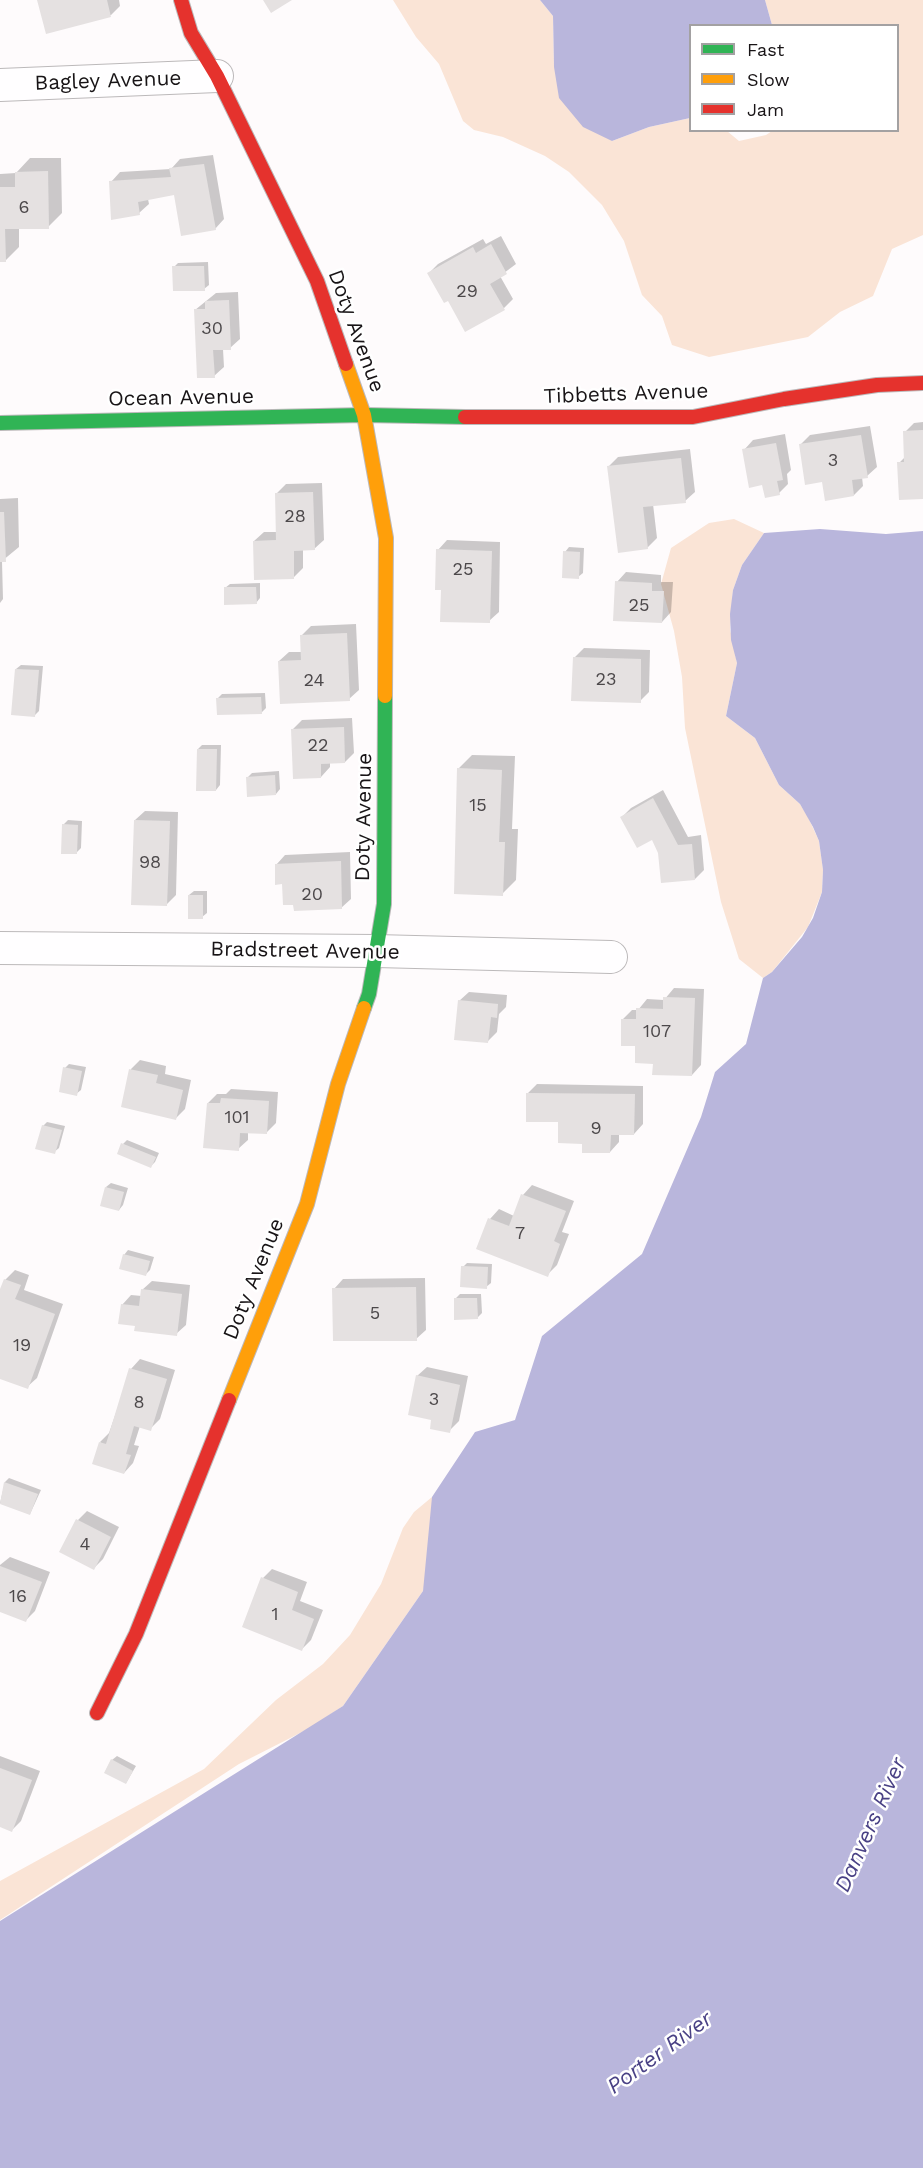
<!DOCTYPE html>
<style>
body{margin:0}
#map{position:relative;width:923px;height:2168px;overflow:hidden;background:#fefbfc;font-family:"Work Sans",sans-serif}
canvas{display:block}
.legend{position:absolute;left:689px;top:24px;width:210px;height:108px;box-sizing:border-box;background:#fff;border:2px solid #a3a1a2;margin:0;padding:8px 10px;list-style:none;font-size:18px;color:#181416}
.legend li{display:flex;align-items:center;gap:12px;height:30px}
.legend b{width:30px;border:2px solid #a3a1a2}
</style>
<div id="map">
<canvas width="923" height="2168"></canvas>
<ul class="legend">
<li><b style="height:8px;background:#30b455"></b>Fast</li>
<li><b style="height:8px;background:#ff9f0a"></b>Slow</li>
<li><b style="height:8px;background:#e5322d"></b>Jam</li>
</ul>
</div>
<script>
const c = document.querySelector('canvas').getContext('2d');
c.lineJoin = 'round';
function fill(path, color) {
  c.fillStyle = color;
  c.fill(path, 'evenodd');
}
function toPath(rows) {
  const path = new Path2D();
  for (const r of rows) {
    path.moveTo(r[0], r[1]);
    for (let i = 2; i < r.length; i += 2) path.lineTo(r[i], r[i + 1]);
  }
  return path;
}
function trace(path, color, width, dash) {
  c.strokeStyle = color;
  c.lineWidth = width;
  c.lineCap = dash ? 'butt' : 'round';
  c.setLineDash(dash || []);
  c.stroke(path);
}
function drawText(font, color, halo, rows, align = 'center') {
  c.font = font + ' "Work Sans",sans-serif';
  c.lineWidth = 5;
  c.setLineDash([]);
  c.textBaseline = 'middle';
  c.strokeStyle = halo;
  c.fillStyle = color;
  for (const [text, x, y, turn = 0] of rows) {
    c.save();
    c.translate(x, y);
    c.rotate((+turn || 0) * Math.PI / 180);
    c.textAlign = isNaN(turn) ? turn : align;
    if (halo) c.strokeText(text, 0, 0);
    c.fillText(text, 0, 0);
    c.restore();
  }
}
fill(toPath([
 [393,0,540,0,553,16,554,67,612,141,649,127,690,118,690,130,727,131,739,141,766,135,772,131,898,130,898,26,772,25,765,0,923,0,923,235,892,249,873,296,840,312,808,337,709,357,672,345,662,316,642,295,624,241,602,205,569,172,545,156,503,137,474,130,463,121,439,64,416,37],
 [734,519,764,533,742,565,733,590,730,629,737,663,726,716,755,738,779,785,800,804,808,817,819,841,823,870,822,892,808,927,772,972,763,978,739,959,721,902,685,728,682,677,674,631,661,584,671,548,709,523],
 [432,1497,441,1515,423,1591,343,1706,310,1728,239,1764,0,1920,0,1881,204,1769,276,1700,323,1664,350,1635,381,1584,403,1528,414,1512]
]), '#fae4d6');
fill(toPath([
 [540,0,765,0,772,25,690,26,690,118,649,127,612,141,583,127,559,98,554,67,553,16],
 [820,529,886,534,923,531,923,2168,0,2168,0,1921,343,1706,423,1591,432,1497,475,1432,515,1420,542,1336,642,1254,701,1117,715,1072,746,1044,763,978,772,972,802,937,813,918,822,892,823,870,819,841,813,827,800,804,779,785,755,738,726,716,737,663,731,640,730,614,733,590,742,565,764,533]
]), '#b9b6dc');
fill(toPath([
 [39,0,119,0,120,6,111,15,47,32],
 [213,155,224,219,215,229,176,194,148,199,149,204,139,213,111,182,120,172,171,169,180,159],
 [30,158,61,158,62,213,48,227,19,228,19,247,5,261,0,261,0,174,16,173],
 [501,236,516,264,500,276,513,299,504,308,449,299,429,273,438,264,483,239,486,244],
 [208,262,209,285,204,289,174,267,178,263],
 [238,292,240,339,230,348,223,349,224,367,214,376,195,310,216,293],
 [923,422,923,497,899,463,906,456,905,432,914,423],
 [870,426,877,467,867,476,862,477,863,486,854,495,823,480,800,445,810,435],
 [785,434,791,470,787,474,788,484,779,493,764,483,744,450,753,440],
 [690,449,695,492,685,501,653,504,657,538,647,548,609,466,618,457],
 [322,483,324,540,314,549,303,549,303,568,294,577,254,541,264,532,278,532,277,493,286,484],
 [18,498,19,547,2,561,3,599,0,603,0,499],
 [447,540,500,542,499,612,489,621,443,589,438,550],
 [569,547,584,548,583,573,578,577,565,552],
 [626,572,661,575,661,582,673,582,671,612,662,622,617,582],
 [260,583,260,598,256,603,225,588,230,584],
 [356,624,359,690,349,699,279,661,289,652,302,652,302,635,311,626],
 [584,648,650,650,649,692,640,701,574,658],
 [21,665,43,666,39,711,35,715,16,669],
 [265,693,266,708,261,713,218,698,222,694],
 [352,718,354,753,345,762,330,762,330,767,321,777,292,730,302,720],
 [202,745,221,745,220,785,216,790,198,749],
 [472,755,515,756,512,829,518,829,516,880,502,894,458,769],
 [279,771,280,789,276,794,248,777,252,773],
 [663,790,688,837,701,835,704,870,695,879,660,853,652,838,622,817,631,808],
 [145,811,178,812,176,895,167,904,135,820],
 [68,820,82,821,81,848,76,853,63,825],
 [350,852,351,899,341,908,283,883,276,865,285,855],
 [194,891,207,891,207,913,202,917,189,895],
 [674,988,704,989,701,1065,692,1075,655,1062,637,1045,623,1019,632,1010,638,1010,647,999,664,1000],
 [469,992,507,995,506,1007,499,1014,497,1032,488,1041,459,1001],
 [140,1060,166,1066,165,1074,191,1080,185,1109,176,1118,123,1106,131,1069],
 [69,1064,86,1067,81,1090,76,1094,65,1068],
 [537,1084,643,1086,643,1124,634,1134,619,1133,619,1142,610,1152,584,1142,528,1093],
 [231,1089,278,1092,276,1123,266,1133,248,1132,248,1140,238,1149,208,1103,217,1094,226,1094],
 [47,1122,65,1126,59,1148,54,1152,43,1126],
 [127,1140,159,1153,155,1162,151,1166,123,1144],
 [111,1183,128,1188,123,1205,119,1210,106,1187],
 [532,1185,574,1201,562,1232,569,1234,557,1265,547,1275,490,1219,499,1209,514,1216,523,1195],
 [128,1250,154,1257,150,1270,146,1274,124,1255],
 [467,1263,492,1264,491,1283,486,1287,463,1267],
 [15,1270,29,1275,24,1290,63,1304,37,1378,27,1387,0,1377,0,1294,5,1280],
 [425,1278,426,1330,416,1339,334,1289,343,1279],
 [152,1281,190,1285,186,1325,176,1334,136,1324,122,1305,131,1295,142,1296,142,1290],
 [460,1294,481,1294,482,1313,477,1318,455,1299],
 [140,1359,175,1370,160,1419,150,1429,140,1426,134,1445,139,1446,133,1463,124,1473,100,1442,109,1433,131,1369],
 [427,1367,468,1376,459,1421,449,1431,433,1419,417,1376],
 [9,1478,41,1490,30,1514,0,1503,5,1482],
 [87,1511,119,1527,103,1559,94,1568,78,1520],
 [10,1557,50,1572,35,1611,26,1620,0,1610,0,1565],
 [272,1569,307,1582,300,1601,323,1610,311,1640,302,1649,263,1578],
 [0,1756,40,1771,21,1821,12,1830,0,1826],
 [117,1756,136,1766,126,1783,112,1760]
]), '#0003');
fill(toPath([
 [37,0,107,0,111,17,46,34],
 [263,0,292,0,271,13],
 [204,164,216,230,181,236,174,195,138,202,140,215,111,220,109,181,171,177,169,168],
 [48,171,49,229,5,229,6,262,0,262,0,187,15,187,15,172],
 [491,244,507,274,490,284,505,310,465,332,448,301,444,303,427,273,473,247,476,253],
 [172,266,204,266,205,291,173,291],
 [229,300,231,350,213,350,215,378,197,378,194,309,205,309,205,301],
 [923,430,923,499,899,500,897,462,904,462,903,431],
 [861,435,868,478,852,480,854,496,825,501,822,482,805,485,799,444],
 [776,443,783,480,777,481,780,495,765,498,762,485,749,488,742,449],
 [681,458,686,503,643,507,648,549,618,553,607,466],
 [313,492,315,550,294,551,294,579,254,580,253,541,276,540,275,493],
 [0,512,4,512,6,562,0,562],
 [436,549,492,551,490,623,440,622,441,590,435,590],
 [563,551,580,552,579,579,562,578],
 [615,581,652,583,652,591,664,591,662,623,613,621],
 [224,587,256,587,257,604,224,605],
 [347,633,350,701,280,704,278,661,301,660,300,635],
 [573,657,641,659,641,703,571,701],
 [15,669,39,670,35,717,11,715],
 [261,697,262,714,217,715,216,698],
 [344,727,345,763,321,764,321,778,293,779,291,729],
 [197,749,217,749,216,791,196,791],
 [457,768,502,770,499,842,505,842,503,896,454,894],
 [275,775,276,795,247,797,246,777],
 [653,798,678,845,692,844,695,880,661,883,658,853,652,840,637,848,620,817],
 [134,820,170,821,167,906,131,905],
 [62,824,78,825,77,854,61,854],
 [341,861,342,909,294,911,293,905,283,905,282,884,275,885,275,864],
 [188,895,203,895,203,919,188,919],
 [663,997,695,998,692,1076,652,1075,653,1064,635,1063,635,1046,621,1046,621,1019,636,1019,636,1008,663,1009],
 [458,1000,498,1004,497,1018,491,1017,488,1043,454,1040],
 [63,1067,82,1071,77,1096,59,1092],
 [129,1069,158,1075,156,1083,183,1090,176,1120,121,1107],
 [526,1093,635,1094,634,1135,611,1135,610,1153,582,1153,582,1144,558,1143,558,1122,526,1122],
 [221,1098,269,1101,267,1134,240,1133,239,1151,203,1148,207,1103,220,1103],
 [42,1125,62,1130,55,1154,35,1149],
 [121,1143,156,1157,151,1168,117,1154],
 [105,1187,124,1192,119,1211,100,1206],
 [521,1194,566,1211,554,1241,560,1244,548,1277,476,1249,488,1218,509,1226],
 [123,1254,150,1261,146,1276,119,1269],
 [461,1266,488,1267,487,1289,460,1287],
 [4,1279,21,1285,15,1299,55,1314,28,1389,0,1379,0,1289],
 [416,1287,417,1341,333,1341,332,1288],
 [141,1289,182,1294,177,1336,134,1331,135,1326,118,1324,121,1304,139,1306],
 [454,1298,477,1298,478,1319,454,1320],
 [129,1368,167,1379,151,1431,134,1426,126,1454,131,1455,124,1474,92,1464,99,1442,106,1444],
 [416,1375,460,1385,450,1433,430,1429,431,1420,408,1415],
 [4,1482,38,1494,30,1515,0,1504],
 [76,1519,111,1537,94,1570,59,1552],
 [0,1566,42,1582,26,1622,0,1612],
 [261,1577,298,1592,292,1610,314,1619,302,1651,242,1627],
 [111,1759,133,1771,126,1784,104,1773],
 [0,1768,32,1780,12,1832,0,1827]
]), '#e5e1e1');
const street = toPath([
 [0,85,217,76],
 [0,948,376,951,611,957]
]);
const fast = toPath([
 [0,423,364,415,465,417],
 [364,1008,369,994,384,904,385,696]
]);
const slow = toPath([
 [346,364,364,415,386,538,385,696],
 [229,1400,307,1204,338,1084,364,1008]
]);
const jam = toPath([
 [181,0,191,33,217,76,317,281,346,364],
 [465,417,693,417,784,399,877,385,923,383],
 [97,1713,136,1634,229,1400]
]);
trace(street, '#bcb9ba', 34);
trace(fast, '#bcb9ba', 16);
trace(slow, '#bcb9ba', 16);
trace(jam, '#bcb9ba', 16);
trace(street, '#fffeff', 32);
trace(fast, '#30b455', 14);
trace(slow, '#ff9f0a', 14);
trace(jam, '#e5322d', 14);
drawText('18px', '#4c484a', null, [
 ["6",24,208],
 ["29",467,292],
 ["30",212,329],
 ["3",833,461],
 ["28",295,517],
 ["25",463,570],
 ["25",639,606],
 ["23",606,680],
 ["24",314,681],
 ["22",318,746],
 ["15",478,806],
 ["98",150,863],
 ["20",312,895],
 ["107",657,1032],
 ["101",237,1118],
 ["9",596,1129],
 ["7",520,1234],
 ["5",375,1314],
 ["19",22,1346],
 ["3",434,1400],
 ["8",139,1403],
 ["4",85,1545],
 ["16",18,1597],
 ["1",275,1615]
]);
drawText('21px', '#181416', '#fff', [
 ["Bagley Avenue",108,81,-2],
 ["Doty Avenue",356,331,70],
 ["Tibbetts Avenue",626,394,-2],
 ["Ocean Avenue",181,398,-1],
 ["Doty Avenue",364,817,-89],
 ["Bradstreet Avenue",305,951,1],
 ["Doty Avenue",254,1279,-68]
]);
drawText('italic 22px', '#494185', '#fff', [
 ["Danvers River",871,1825,-66],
 ["Porter River",660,2053,-36]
]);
</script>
